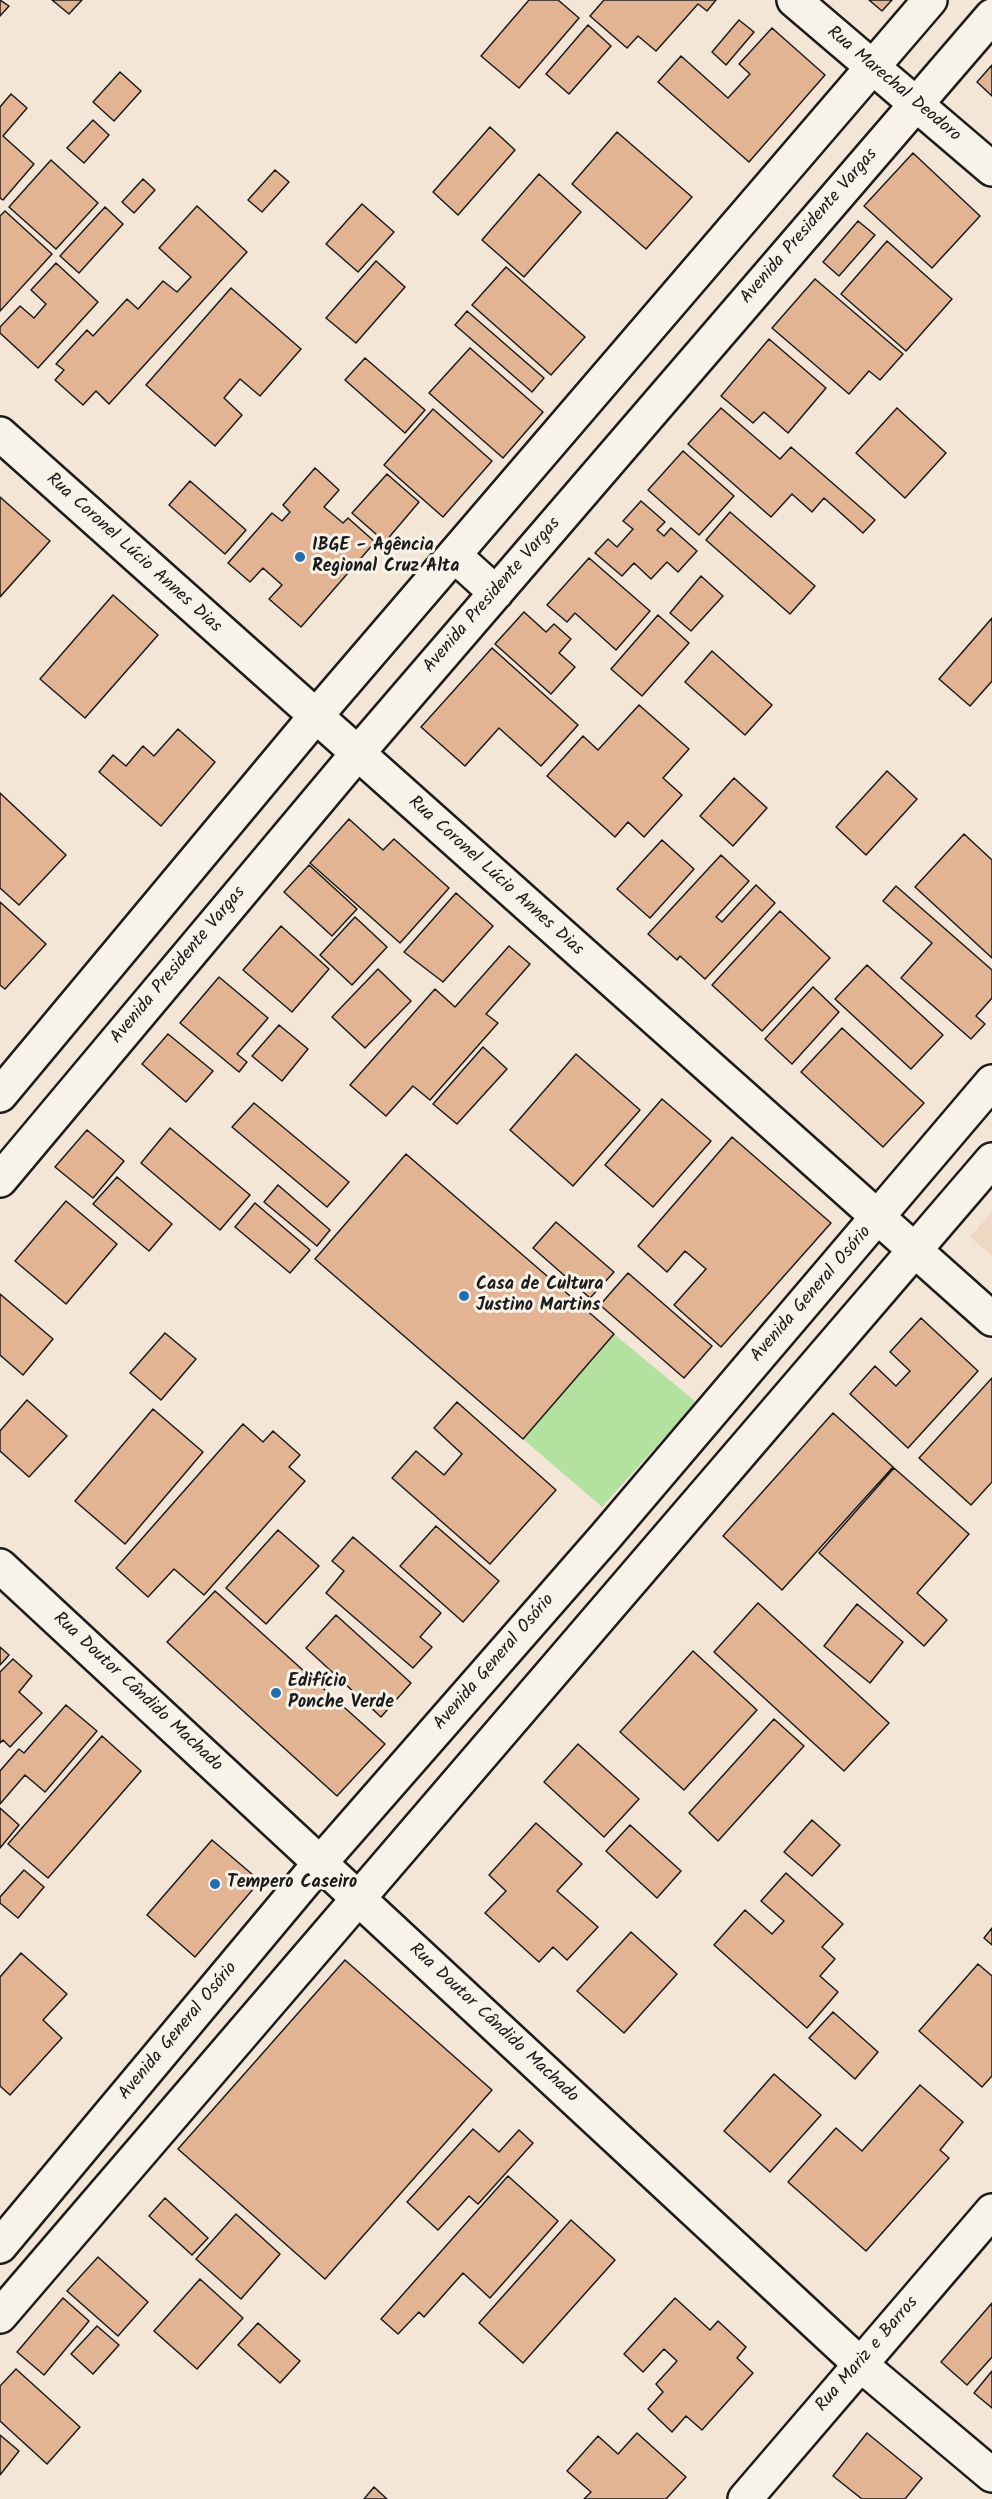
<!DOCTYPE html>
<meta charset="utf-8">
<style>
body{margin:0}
canvas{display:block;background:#f3e6d7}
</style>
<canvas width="992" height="2499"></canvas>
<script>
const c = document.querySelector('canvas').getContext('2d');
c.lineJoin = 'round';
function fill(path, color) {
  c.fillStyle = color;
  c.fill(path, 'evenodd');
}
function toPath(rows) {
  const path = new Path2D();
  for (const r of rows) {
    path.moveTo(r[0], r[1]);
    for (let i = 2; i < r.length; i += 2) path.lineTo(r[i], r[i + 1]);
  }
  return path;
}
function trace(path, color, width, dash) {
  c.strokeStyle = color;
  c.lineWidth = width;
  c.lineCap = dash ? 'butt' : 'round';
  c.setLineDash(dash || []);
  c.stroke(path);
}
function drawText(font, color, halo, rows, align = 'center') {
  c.font = font + ' Kalam,sans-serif';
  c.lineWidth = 6;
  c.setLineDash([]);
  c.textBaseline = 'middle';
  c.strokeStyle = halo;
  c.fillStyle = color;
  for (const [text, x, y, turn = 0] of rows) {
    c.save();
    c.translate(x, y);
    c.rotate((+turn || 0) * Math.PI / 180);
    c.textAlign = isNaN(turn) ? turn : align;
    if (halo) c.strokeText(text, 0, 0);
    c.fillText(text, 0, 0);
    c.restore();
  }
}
fill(toPath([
 [992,1212,992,1256,970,1237]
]), '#eed7c3');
fill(toPath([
 [614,1334,696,1402,602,1507,523,1439]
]), '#b3e1a0');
const building = toPath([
 [0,0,9,6,0,16,0,0],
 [52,0,82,0,69,14,52,0],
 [529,0,558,0,579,18,519,88,481,56,529,0],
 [604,0,716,0,707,11,698,4,656,51,638,36,627,48,590,16,604,0],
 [869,0,892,0,882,11,869,0],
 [739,20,754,32,726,65,712,52,739,20],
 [588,25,611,46,569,94,546,74,588,25],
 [772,28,825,75,749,162,658,82,681,56,728,98,750,74,739,64,772,28],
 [992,65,992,96,977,82,992,65],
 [120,72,141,91,114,121,93,102,120,72],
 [11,94,27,108,3,136,34,164,3,200,0,198,0,107,11,94],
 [93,120,109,135,84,163,67,148,93,120],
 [490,127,515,150,458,215,433,192,490,127],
 [617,132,692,197,646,249,572,184,617,132],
 [913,153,980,216,932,268,864,206,913,153],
 [51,160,98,203,56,249,9,207,51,160],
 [275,170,289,182,262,212,248,200,275,170],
 [539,174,581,212,524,277,482,240,539,174],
 [143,179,155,190,134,213,122,202,143,179],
 [362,204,394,232,358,272,326,244,362,204],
 [197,206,247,252,109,404,96,391,83,405,55,380,64,370,56,364,87,330,93,336,127,299,138,309,163,281,177,292,191,277,159,248,197,206],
 [105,207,123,224,79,273,60,256,105,207],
 [5,211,52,254,0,311,0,216,5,211],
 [858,221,875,235,839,276,823,262,858,221],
 [887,241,952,299,906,351,841,294,887,241],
 [376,261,405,287,356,343,326,318,376,261],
 [56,263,98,302,38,368,0,333,0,327,20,306,34,318,46,304,31,290,56,263],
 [506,267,585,337,551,375,472,305,506,267],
 [815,279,903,354,880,380,869,371,849,394,772,328,815,279],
 [231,288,301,349,260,396,240,379,224,398,242,415,215,446,146,385,231,288],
 [467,311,544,378,532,392,455,325,467,311],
 [769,339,826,388,788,433,764,412,753,423,721,396,769,339],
 [470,348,543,412,503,458,429,393,470,348],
 [365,358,425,410,405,433,345,380,365,358],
 [721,408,780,459,791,447,875,520,863,533,824,498,812,512,792,494,771,517,688,444,721,408],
 [897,408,946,453,905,498,856,453,897,408],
 [433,409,492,461,443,517,384,465,433,409],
 [683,451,734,496,699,535,648,490,683,451],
 [315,468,339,490,324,507,343,523,348,518,375,542,301,627,269,599,282,585,263,568,250,582,228,563,272,513,282,521,290,512,283,505,315,468],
 [387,474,419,502,385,542,352,513,387,474],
 [190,481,246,530,225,554,169,505,190,481],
 [0,497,50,541,0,597,0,497],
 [641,501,665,522,657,530,664,536,671,528,697,551,678,572,667,562,651,579,634,563,622,576,595,553,608,539,617,547,633,529,623,521,641,501],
 [730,512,815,586,790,614,706,540,730,512],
 [589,558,650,611,616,650,575,613,567,622,547,605,589,558],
 [701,576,723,596,691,631,670,613,701,576],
 [113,595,158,635,85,718,40,679,113,595],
 [524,612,546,632,554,624,571,639,559,653,575,667,551,694,495,644,524,612],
 [658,615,689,643,642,696,611,669,658,615],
 [992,618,992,681,970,706,939,679,992,618],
 [492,648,578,725,541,766,499,728,465,766,421,727,492,648],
 [712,651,772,705,745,735,685,682,712,651],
 [639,705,689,749,663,778,682,795,644,837,628,822,615,837,547,776,583,736,598,750,639,705],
 [178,729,215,762,161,826,99,772,113,755,126,766,143,746,154,756,178,729],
 [887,771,917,799,866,855,836,827,887,771],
 [734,778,767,808,733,846,700,816,734,778],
 [0,793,66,855,19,905,0,888,0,793],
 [349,819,383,850,394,839,449,888,400,943,310,863,349,819],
 [964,834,992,860,992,958,915,887,964,834],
 [662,840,694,869,650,918,617,889,662,840],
 [721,855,749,881,716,917,722,922,756,885,775,903,705,979,680,956,677,960,648,934,721,855],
 [309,865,357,909,332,936,284,892,309,865],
 [896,886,992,970,992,998,976,1016,985,1024,971,1039,901,978,932,943,883,901,896,886],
 [456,893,493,926,443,982,404,952,456,893],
 [0,902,46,944,5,989,0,985,0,902],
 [780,911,830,958,762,1031,712,985,780,911],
 [355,917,387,947,352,985,320,955,355,917],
 [281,926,329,969,292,1012,243,970,281,926],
 [509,946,530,964,486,1014,498,1023,430,1100,413,1086,386,1116,350,1085,435,989,455,1007,509,946],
 [867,965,943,1035,911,1069,835,999,867,965],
 [378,969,411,1001,365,1048,332,1017,378,969],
 [219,977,268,1018,237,1054,247,1062,239,1072,180,1023,219,977],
 [813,987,839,1012,792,1064,765,1039,813,987],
 [279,1025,308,1049,282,1081,252,1056,279,1025],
 [842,1028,924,1103,883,1147,801,1072,842,1028],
 [168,1034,213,1071,186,1102,142,1064,168,1034],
 [483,1047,507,1069,457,1124,433,1104,483,1047],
 [576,1054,640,1110,573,1186,510,1130,576,1054],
 [662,1099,711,1141,653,1207,605,1165,662,1099],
 [254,1103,349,1182,327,1207,232,1127,254,1103],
 [170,1128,250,1195,220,1230,141,1163,170,1128],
 [87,1130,124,1161,93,1198,55,1167,87,1130],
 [732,1137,831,1223,721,1347,674,1305,706,1269,685,1251,667,1272,638,1246,732,1137],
 [406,1154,614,1334,523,1439,315,1259,406,1154],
 [117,1177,172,1224,149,1251,93,1204,117,1177],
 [278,1185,330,1230,317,1246,264,1202,278,1185],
 [66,1201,117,1244,66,1304,15,1261,66,1201],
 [255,1203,310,1250,290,1273,235,1227,255,1203],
 [556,1222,614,1272,590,1298,533,1248,556,1222],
 [628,1273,712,1346,684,1378,600,1305,628,1273],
 [0,1294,53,1339,23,1375,0,1355,0,1294],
 [921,1318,978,1371,908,1448,850,1394,875,1366,896,1386,910,1371,890,1352,921,1318],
 [165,1333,196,1359,161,1400,130,1373,165,1333],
 [992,1378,992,1482,971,1505,919,1458,992,1378],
 [27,1400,67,1436,29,1477,0,1451,0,1431,27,1400],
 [457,1402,556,1490,490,1564,392,1478,416,1451,444,1475,462,1454,434,1428,457,1402],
 [153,1409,203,1452,125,1544,75,1501,153,1409],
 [833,1413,893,1467,782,1590,723,1536,833,1413],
 [243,1424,263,1442,273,1431,300,1455,289,1467,305,1481,204,1595,174,1569,148,1597,116,1568,243,1424],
 [894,1468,969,1534,917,1593,947,1620,924,1646,819,1553,894,1468],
 [436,1526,499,1581,463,1622,400,1566,436,1526],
 [278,1530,319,1566,266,1624,226,1588,278,1530],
 [353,1537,441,1613,420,1637,432,1647,413,1668,326,1593,344,1571,332,1561,353,1537],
 [215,1591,385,1744,337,1796,167,1642,215,1591],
 [758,1603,889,1723,844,1771,714,1652,758,1603],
 [857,1604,903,1642,870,1683,824,1646,857,1604],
 [336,1615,411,1683,381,1717,306,1648,336,1615],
 [0,1647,9,1655,0,1665,0,1647],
 [693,1651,757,1710,684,1790,620,1732,693,1651],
 [13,1659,32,1676,19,1692,42,1713,10,1747,3,1740,0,1743,0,1672,13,1659],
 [66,1705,97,1731,45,1792,25,1775,0,1804,0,1771,19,1749,24,1753,66,1705],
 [774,1719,804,1746,718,1841,689,1813,774,1719],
 [102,1736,141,1771,48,1878,8,1844,102,1736],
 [578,1744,639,1799,604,1837,544,1782,578,1744],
 [0,1808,19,1825,0,1848,0,1808],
 [812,1820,840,1845,812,1876,784,1852,812,1820],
 [536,1823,582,1864,557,1891,598,1927,567,1960,553,1947,539,1962,485,1913,506,1891,489,1875,536,1823],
 [630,1825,681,1871,657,1898,606,1851,630,1825],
 [212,1840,260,1881,195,1957,147,1915,212,1840],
 [24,1870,44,1887,18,1918,0,1903,0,1897,24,1870],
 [786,1873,843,1924,822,1947,835,1959,820,1976,838,1992,807,2028,714,1945,745,1910,772,1934,784,1921,761,1901,786,1873],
 [992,1928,992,1945,984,1938,992,1928],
 [631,1932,677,1974,624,2033,577,1991,631,1932],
 [21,1953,67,1994,43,2020,62,2038,10,2095,0,2086,0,1977,21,1953],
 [345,1960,492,2090,325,2279,178,2149,345,1960],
 [978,1964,992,1976,992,2076,982,2087,919,2031,978,1964],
 [833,2012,878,2052,855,2079,809,2038,833,2012],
 [774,2074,821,2115,770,2172,724,2131,774,2074],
 [920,2085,963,2122,940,2150,949,2158,866,2251,788,2182,836,2128,862,2151,920,2085],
 [473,2129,499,2152,519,2130,533,2143,478,2204,469,2196,438,2230,407,2202,473,2129],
 [508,2176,558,2221,490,2298,463,2273,424,2317,419,2312,398,2334,381,2319,508,2176],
 [165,2198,208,2238,192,2255,149,2216,165,2198],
 [236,2214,280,2254,241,2299,196,2259,236,2214],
 [571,2220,615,2260,523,2363,479,2323,571,2220],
 [98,2257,148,2302,118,2336,67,2291,98,2257],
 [200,2279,243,2318,197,2369,154,2331,200,2279],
 [63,2298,89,2321,44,2375,17,2352,63,2298],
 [675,2298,710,2330,718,2321,746,2347,737,2358,753,2373,702,2430,686,2416,672,2432,648,2409,663,2392,656,2384,677,2361,664,2349,643,2372,624,2354,675,2298],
 [992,2303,992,2357,967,2385,941,2362,992,2303],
 [258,2323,300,2361,280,2383,238,2345,258,2323],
 [97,2326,119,2345,93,2374,71,2354,97,2326],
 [16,2369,80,2427,47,2464,0,2421,0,2386,16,2369],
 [992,2371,992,2408,974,2393,992,2371],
 [637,2433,686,2477,666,2499,584,2499,591,2492,567,2471,598,2436,618,2454,637,2433],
 [867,2433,922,2478,905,2499,862,2499,833,2476,867,2433],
 [0,2435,19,2451,0,2475,0,2435],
 [374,2487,387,2499,364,2499,374,2487]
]);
fill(building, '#e3b494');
trace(building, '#1c1c1c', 1.5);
const minor = toPath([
 [794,0,992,169],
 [0,434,992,1319]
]);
const tertiary = toPath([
 [454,555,496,593],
 [0,1095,315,717,930,0],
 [0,1180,357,754,992,16],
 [0,1566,860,2364,992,2475]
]);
const secondary = toPath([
 [0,2246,320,1863,606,1536,992,1082],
 [0,2316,992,1160],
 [745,2499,992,2211]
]);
trace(minor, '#1c1c1c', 38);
trace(tertiary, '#1c1c1c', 38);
trace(secondary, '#1c1c1c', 38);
trace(minor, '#f7f3e8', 33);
trace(tertiary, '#f7f3e8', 33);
trace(secondary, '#f7f3e8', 33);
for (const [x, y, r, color] of [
 [300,557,6,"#1f6fb2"],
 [464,1296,6,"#1f6fb2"],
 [276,1693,6,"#1f6fb2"],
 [215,1884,6,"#1f6fb2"]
]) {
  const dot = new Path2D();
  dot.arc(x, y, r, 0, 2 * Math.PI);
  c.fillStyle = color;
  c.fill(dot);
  trace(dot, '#f7f3e8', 2);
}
drawText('18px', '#1c1c1c', '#f7f3e8', [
 ["Rua Marechal Deodoro",893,85,40],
 ["Avenida Presidente Vargas",810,227,-49],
 ["Rua Coronel Lúcio Annes Dias",133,554,42],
 ["Avenida Presidente Vargas",493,596,-49],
 ["Rua Coronel Lúcio Annes Dias",495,877,42],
 ["Avenida Presidente Vargas",179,966,-50],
 ["Avenida General Osório",812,1295,-49],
 ["Avenida General Osório",495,1663,-49],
 ["Rua Doutor Cândido Machado",137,1693,43],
 ["Rua Doutor Cândido Machado",493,2024,43],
 ["Avenida General Osório",179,2032,-50],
 ["Rua Mariz e Barros",868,2355,-49]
]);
drawText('bold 18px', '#1c1c1c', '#f7f3e8', [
 ["IBGE - Agência",312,547],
 ["Regional Cruz Alta",312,568],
 ["Casa de Cultura",476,1286],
 ["Justino Martins",476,1307],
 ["Edifício",288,1683],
 ["Ponche Verde",288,1704],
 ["Tempero Caseiro",227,1884]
], 'left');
</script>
